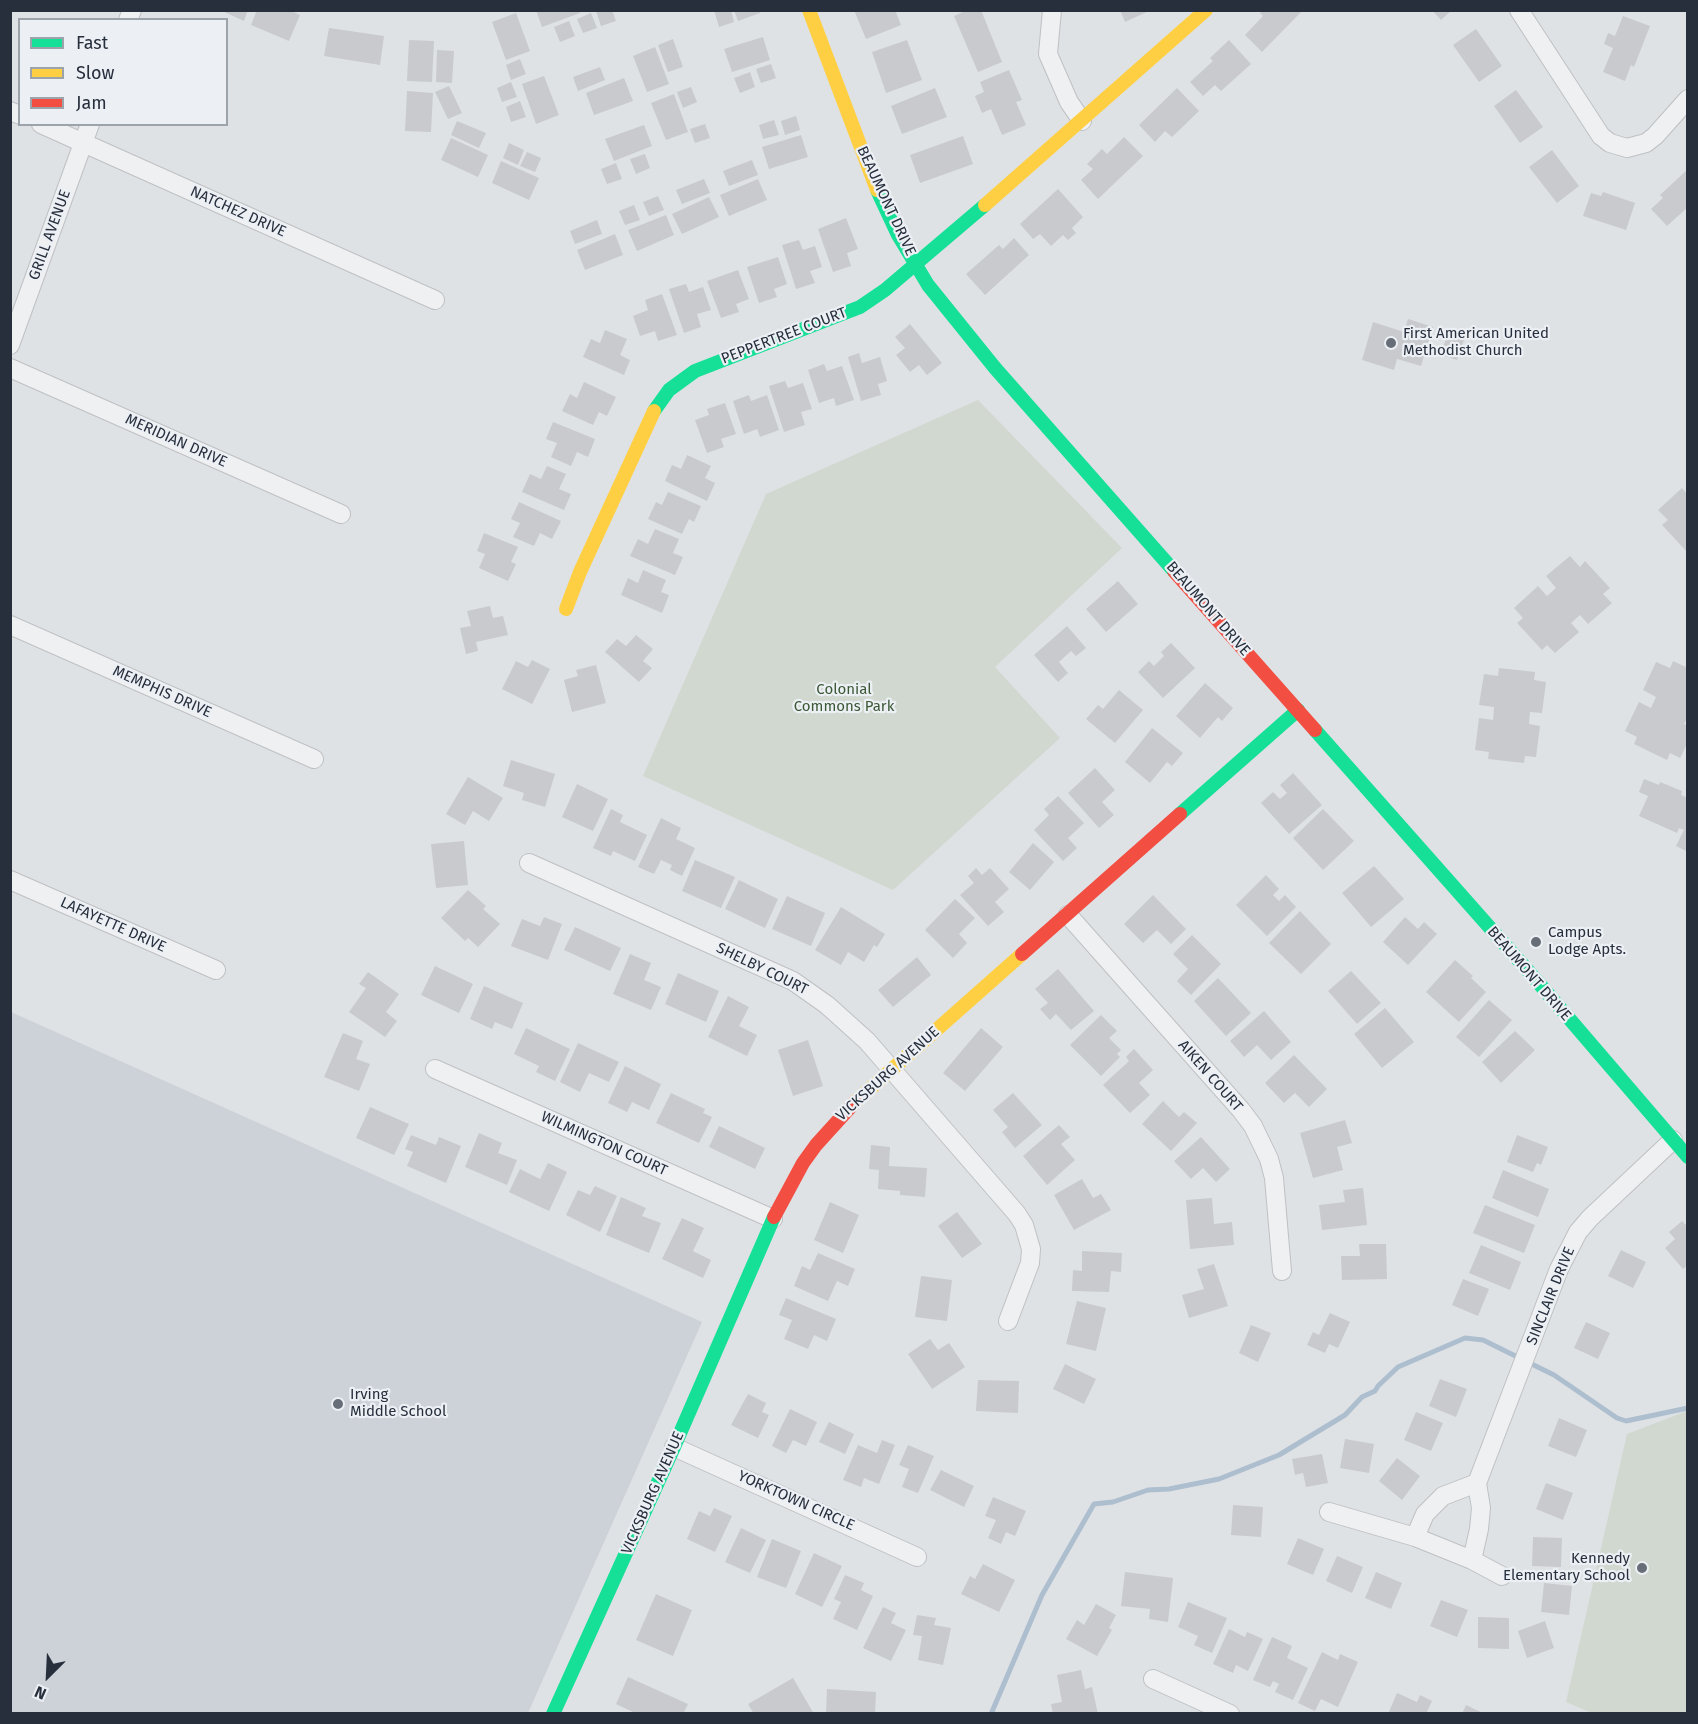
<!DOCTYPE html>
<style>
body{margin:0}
#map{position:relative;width:1698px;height:1724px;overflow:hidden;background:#dfe2e5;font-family:"Fira Sans",sans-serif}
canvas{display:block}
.frame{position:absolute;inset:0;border:12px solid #272f3d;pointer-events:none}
.legend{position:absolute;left:18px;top:18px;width:210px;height:108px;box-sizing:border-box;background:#ecf0f4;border:2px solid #9da3ab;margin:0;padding:8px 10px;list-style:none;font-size:18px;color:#272f3d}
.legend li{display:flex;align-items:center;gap:12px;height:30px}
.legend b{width:30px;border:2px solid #9da3ab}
.north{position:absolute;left:18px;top:1646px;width:60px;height:60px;-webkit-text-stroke:4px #ecf0f4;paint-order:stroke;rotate:204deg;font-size:16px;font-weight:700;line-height:24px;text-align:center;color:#272f3d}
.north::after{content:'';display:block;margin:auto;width:21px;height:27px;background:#272f3d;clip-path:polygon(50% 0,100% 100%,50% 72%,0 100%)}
</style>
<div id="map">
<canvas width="1698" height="1724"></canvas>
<div class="frame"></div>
<ul class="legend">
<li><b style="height:8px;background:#16e098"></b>Fast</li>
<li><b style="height:8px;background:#ffcf43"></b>Slow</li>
<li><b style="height:8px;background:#f24e42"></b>Jam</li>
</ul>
<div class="north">N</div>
</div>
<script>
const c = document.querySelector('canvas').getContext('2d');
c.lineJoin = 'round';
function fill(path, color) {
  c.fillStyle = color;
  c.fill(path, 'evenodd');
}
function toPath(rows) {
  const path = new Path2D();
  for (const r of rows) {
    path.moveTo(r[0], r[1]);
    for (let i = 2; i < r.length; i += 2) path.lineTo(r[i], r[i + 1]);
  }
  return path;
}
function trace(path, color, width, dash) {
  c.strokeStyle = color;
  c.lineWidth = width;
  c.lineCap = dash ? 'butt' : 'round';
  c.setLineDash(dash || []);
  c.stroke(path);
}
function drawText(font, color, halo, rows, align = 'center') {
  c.font = font + ' "Fira Sans",sans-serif';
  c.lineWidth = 4.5;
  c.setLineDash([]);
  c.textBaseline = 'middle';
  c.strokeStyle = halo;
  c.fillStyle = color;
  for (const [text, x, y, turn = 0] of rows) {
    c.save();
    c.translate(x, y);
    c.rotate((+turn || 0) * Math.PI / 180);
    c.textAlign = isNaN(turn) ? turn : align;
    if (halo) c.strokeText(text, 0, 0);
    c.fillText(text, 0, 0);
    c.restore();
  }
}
fill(toPath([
 [11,1012,702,1322,528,1713,11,1713]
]), '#cdd1d8');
fill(toPath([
 [978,400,1122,548,995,667,1060,738,893,890,643,776,766,494],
 [1687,1411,1687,1713,1592,1713,1566,1702,1627,1434]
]), '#d0d8d0');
trace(toPath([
 [991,1714,1042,1595,1094,1504,1113,1502,1148,1490,1169,1489,1219,1479,1279,1455,1345,1415,1362,1397,1375,1391,1378,1386,1398,1367,1465,1338,1483,1340,1554,1375,1617,1418,1626,1421,1688,1408]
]), '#adbecf', 5);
fill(toPath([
 [220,10,248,10,244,21],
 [257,10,289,10,300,15,289,41,251,25],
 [536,10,579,10,580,13,542,27],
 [612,10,616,21,601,26,596,11],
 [714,10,731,10,734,22,719,27],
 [734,10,759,10,760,13,738,21],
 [854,10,895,10,901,25,866,39],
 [967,10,981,10,1002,62,978,72,954,16],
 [1120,10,1151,10,1125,22],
 [1263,10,1303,10,1262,52,1245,35,1263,16,1260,13],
 [1432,10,1452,10,1441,20],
 [516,13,530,51,506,60,492,22],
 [591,13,597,28,583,33,577,19],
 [1623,16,1650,26,1634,67,1631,65,1625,81,1603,72,1613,48,1604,44,1608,33,1615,36],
 [569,21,575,36,560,42,554,27],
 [329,28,384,36,380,65,324,56],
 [1476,29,1502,66,1479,82,1453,45],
 [763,37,770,60,732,72,724,49],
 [673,39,683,67,668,72,658,45],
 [409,40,434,41,432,82,407,81],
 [907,40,922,80,886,93,872,52],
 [1229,40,1251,64,1221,91,1215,85,1203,96,1190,82,1213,61,1210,58],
 [655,47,669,84,647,92,633,56],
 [437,50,454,51,452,83,436,82],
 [520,59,526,74,511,80,506,65],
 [771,64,776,78,761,83,756,69],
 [600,67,605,80,578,91,573,77],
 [1009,70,1022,100,1016,102,1026,125,1002,135,991,109,982,113,975,96,984,92,980,82],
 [750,72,755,87,740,93,734,78],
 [544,76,559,115,536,124,522,84],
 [624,78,633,101,594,115,586,93],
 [511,82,517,97,502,102,497,88],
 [449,86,462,113,448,119,435,92],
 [691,87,697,102,683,108,677,92],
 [935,88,947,117,902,134,891,106],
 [1177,88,1199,111,1172,137,1165,131,1155,142,1139,125],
 [1516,90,1543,127,1520,143,1494,106],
 [407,91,433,93,431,132,405,131],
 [674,94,688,132,666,140,651,103],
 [520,101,526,117,511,122,506,107],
 [796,116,800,130,785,135,781,121],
 [774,120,779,135,763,139,759,125],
 [457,121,486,133,479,148,451,135],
 [705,124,710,138,695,143,690,129],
 [644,125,652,146,614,161,605,139],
 [801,135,808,157,769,169,762,147],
 [963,136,973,164,920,183,910,155],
 [1124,137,1143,156,1098,199,1081,180,1093,169,1087,164,1102,149,1107,154],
 [451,138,488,155,478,177,441,160],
 [509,143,524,150,518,165,503,158],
 [1552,150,1579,186,1557,203,1529,167],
 [527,152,541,158,535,172,520,166],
 [645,154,650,168,636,174,630,159],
 [752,160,758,175,729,186,723,171],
 [501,161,539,178,529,200,492,183],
 [616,163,622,179,607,184,601,169],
 [1688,169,1688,207,1667,226,1651,209,1663,198,1660,195],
 [704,179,710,193,682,204,676,190],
 [758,179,767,200,729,216,720,195],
 [1058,189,1083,217,1072,228,1076,233,1068,240,1063,235,1051,246,1040,234,1033,239,1020,224],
 [1603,192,1635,203,1626,230,1583,216,1591,193,1601,196],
 [658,196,664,210,649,216,643,202],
 [709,197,719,217,682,234,672,214],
 [634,205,640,220,625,225,619,211],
 [666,215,674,235,637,251,628,230],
 [846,218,858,249,847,253,851,266,833,272,818,229],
 [597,220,602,234,575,244,570,231],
 [615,234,623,255,585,270,577,250],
 [1014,238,1029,255,985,295,966,274,999,245,1003,249],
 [799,240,803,250,815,246,822,267,810,271,815,283,796,289,782,245],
 [778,257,787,284,774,289,777,297,759,303,747,267],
 [738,270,749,299,736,304,739,312,721,318,707,281],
 [686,284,689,292,703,287,711,310,697,314,701,327,684,333,669,289],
 [662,294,677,335,658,341,655,331,640,336,633,316,648,310,645,300],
 [1408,319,1433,327,1421,366,1397,359,1394,370,1362,360,1373,322,1404,332],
 [910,324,942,363,927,375,919,365,910,372,896,355,905,348,895,337],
 [605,330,627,339,620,355,630,360,624,375,583,357,591,339,600,343],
 [1448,331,1465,337,1457,360,1441,355],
 [859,353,862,363,880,357,887,381,878,384,881,395,861,401,848,357],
 [824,364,827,371,842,366,854,400,836,406,834,398,819,403,808,370],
 [785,381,788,388,803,383,812,409,801,412,805,425,784,432,769,386],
 [584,382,616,397,607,416,599,412,593,425,562,411,570,394,577,398],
 [749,395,751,401,767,395,779,430,760,437,757,429,744,434,733,401],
 [725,403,736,434,721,439,724,447,707,453,695,420,709,415,707,409],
 [553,422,595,439,588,457,577,452,571,466,551,457,557,443,546,439],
 [687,455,711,466,705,478,715,483,707,501,665,481,672,465,681,469],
 [547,466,566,474,559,489,571,494,564,510,522,492,530,474,541,479],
 [1682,488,1688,495,1688,553,1662,525,1668,520,1658,510],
 [668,492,701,506,694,522,689,519,682,534,648,519,656,502,662,505],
 [519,502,561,521,552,539,540,533,534,546,513,537,520,523,511,519],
 [655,529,679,539,673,553,683,557,675,575,630,556,638,539,648,544],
 [484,533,518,547,511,562,516,564,508,581,479,568,485,554,477,551],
 [1570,556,1580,567,1585,561,1610,588,1603,594,1612,603,1588,624,1580,615,1571,623,1579,632,1555,653,1547,645,1542,650,1517,623,1523,618,1514,608,1538,586,1547,596,1556,588,1546,576],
 [643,570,666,580,661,592,669,595,662,613,621,595,628,578,638,583],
 [1118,581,1138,604,1106,632,1086,609],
 [490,606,493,618,503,616,508,635,476,642,478,651,466,654,460,628,471,626,467,611],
 [1067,626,1086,648,1076,656,1071,651,1059,662,1068,673,1058,682,1034,655],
 [636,635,653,649,643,661,652,668,639,682,605,652,617,639,626,646],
 [1171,643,1195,668,1163,698,1138,672,1149,661,1154,666,1164,656,1161,652],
 [532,660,550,669,532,704,502,689,516,661,528,667],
 [1673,661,1688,668,1688,716,1684,724,1688,726,1688,742,1680,758,1670,753,1667,760,1634,744,1637,737,1625,731,1639,702,1651,708,1656,697,1643,690,1656,662,1670,668],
 [596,665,606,703,572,712,564,680,578,676,576,670],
 [1499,668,1535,672,1534,680,1546,682,1542,713,1530,712,1529,724,1540,726,1536,757,1525,756,1524,763,1488,759,1489,752,1475,750,1479,718,1493,720,1494,707,1479,705,1484,674,1498,676],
 [1205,683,1233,708,1222,721,1218,717,1200,738,1176,716],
 [1119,690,1143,710,1115,743,1086,719,1098,705,1103,709],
 [1152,728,1183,753,1172,766,1167,762,1150,783,1125,762],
 [511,760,555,774,545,807,522,800,524,793,503,786],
 [1095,768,1115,790,1102,802,1114,815,1099,828,1068,793],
 [1293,773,1322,805,1289,834,1261,803,1273,792,1280,799,1287,793,1280,785],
 [468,777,503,798,489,821,473,811,465,825,446,814],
 [1644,779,1659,785,1660,782,1682,791,1681,795,1688,798,1688,852,1676,846,1684,830,1679,828,1677,833,1639,816,1648,796,1639,792],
 [577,784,608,799,593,831,562,817],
 [1058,796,1084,823,1068,838,1077,848,1063,861,1034,830,1049,815,1044,809],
 [611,809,623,815,620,822,647,835,635,861,613,851,611,856,593,848],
 [1323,809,1354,841,1323,870,1293,838],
 [661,818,681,828,676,839,695,848,682,876,670,870,672,865,661,860,654,874,638,867],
 [464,841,468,885,436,888,431,844],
 [1033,843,1054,862,1030,890,1009,872],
 [695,860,735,877,721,908,682,891],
 [1374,866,1404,899,1371,927,1342,893],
 [976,868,982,875,990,868,1009,889,995,902,1004,912,988,926,960,895,974,883,968,876],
 [1266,875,1279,889,1273,895,1279,901,1285,895,1296,907,1267,936,1236,905],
 [739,880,778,899,765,928,725,909],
 [468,890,486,906,483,909,500,924,478,947,468,938,465,941,441,918],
 [1153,895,1186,929,1171,944,1157,930,1143,943,1124,924],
 [787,896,825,913,811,946,772,929],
 [955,899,975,918,959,934,967,943,953,958,925,930],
 [841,907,885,934,877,947,874,945,864,962,848,952,841,965,815,950],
 [1300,911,1331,944,1301,974,1269,943],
 [544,917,562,924,548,960,511,946,522,919,540,926],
 [1405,917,1418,929,1424,922,1437,934,1408,965,1383,942],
 [575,927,621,948,610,971,564,950],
 [1192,935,1221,964,1191,995,1177,981,1188,969,1173,954],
 [630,954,651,963,644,980,661,987,651,1010,613,994],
 [917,957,931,975,893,1007,878,990],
 [1455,960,1473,976,1471,978,1486,992,1459,1022,1426,992],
 [435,966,473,984,459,1013,421,995],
 [1058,969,1094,1011,1071,1030,1056,1014,1050,1020,1040,1009,1048,1003,1035,989],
 [1351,971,1381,1003,1357,1024,1328,991],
 [368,972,399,994,386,1012,397,1021,385,1037,349,1012,366,988,359,984],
 [678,973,719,991,706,1022,665,1004],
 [1218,978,1251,1013,1226,1036,1194,1001],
 [484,986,523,1003,512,1029,495,1022,492,1029,470,1019],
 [728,996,749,1007,739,1026,757,1035,747,1056,708,1037],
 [1489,1000,1512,1020,1479,1057,1456,1037],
 [1385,1008,1414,1042,1382,1068,1354,1034],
 [1264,1011,1291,1042,1271,1060,1257,1045,1244,1057,1230,1041],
 [1101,1015,1117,1031,1109,1038,1121,1050,1117,1054,1120,1057,1101,1076,1070,1045],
 [526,1028,570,1049,555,1081,536,1072,539,1066,514,1054],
 [981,1028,1003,1047,965,1091,943,1073],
 [1515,1031,1535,1050,1501,1083,1482,1062],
 [343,1033,363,1041,356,1059,370,1064,359,1091,324,1077],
 [808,1040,823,1086,793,1096,778,1050],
 [578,1043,619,1062,609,1082,589,1073,580,1092,560,1082],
 [1134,1049,1153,1070,1139,1083,1150,1095,1130,1113,1103,1085,1129,1061,1126,1057],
 [1294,1055,1327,1089,1309,1107,1295,1093,1284,1103,1265,1083],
 [625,1066,661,1084,649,1110,632,1102,627,1112,608,1103],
 [671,1093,705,1109,703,1113,712,1117,699,1143,656,1123],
 [1013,1093,1042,1125,1015,1148,1002,1132,1008,1127,993,1110],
 [1163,1101,1179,1117,1184,1112,1197,1123,1171,1151,1142,1124],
 [370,1107,409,1124,394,1155,356,1138],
 [1345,1120,1352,1143,1337,1147,1343,1170,1313,1178,1300,1133],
 [1059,1125,1070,1137,1061,1144,1075,1160,1047,1185,1023,1156],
 [719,1126,765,1148,755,1169,709,1147],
 [479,1133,502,1143,498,1153,517,1160,507,1185,465,1167],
 [411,1135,436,1145,439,1137,461,1146,446,1183,407,1166,413,1152,405,1149],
 [1517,1135,1548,1147,1541,1165,1537,1163,1533,1172,1507,1162],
 [1201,1137,1230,1169,1216,1182,1203,1168,1191,1179,1174,1161],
 [871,1145,890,1147,889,1166,927,1168,925,1197,900,1195,900,1191,878,1189,879,1170,869,1169],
 [548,1163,567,1172,549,1211,509,1192,520,1169,540,1179],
 [1503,1170,1549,1189,1538,1217,1492,1198],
 [1082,1179,1093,1198,1101,1194,1111,1210,1074,1230,1054,1195],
 [595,1186,617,1196,600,1232,566,1215,578,1190,590,1195],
 [1363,1188,1367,1225,1322,1230,1319,1205,1345,1202,1343,1190],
 [621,1197,646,1208,642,1216,661,1223,649,1253,606,1235],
 [1212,1198,1214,1224,1232,1222,1234,1245,1190,1249,1186,1200],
 [830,1202,859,1215,843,1253,814,1240],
 [1485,1205,1535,1225,1524,1253,1473,1233],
 [957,1212,982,1244,962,1258,938,1226],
 [682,1218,704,1228,693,1251,711,1260,703,1278,662,1259],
 [1682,1221,1688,1227,1688,1265,1683,1269,1665,1248,1675,1239,1669,1232],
 [1359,1244,1386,1244,1387,1279,1342,1280,1341,1256,1360,1256],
 [1481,1245,1521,1262,1510,1290,1469,1273],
 [1621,1250,1646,1262,1633,1288,1608,1276],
 [1082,1251,1122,1253,1121,1272,1111,1271,1109,1292,1072,1291,1073,1270,1082,1271],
 [818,1253,855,1269,848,1286,837,1281,828,1301,794,1286,802,1266,810,1270],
 [1214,1264,1228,1306,1189,1318,1182,1295,1204,1289,1197,1269],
 [921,1276,952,1280,947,1321,915,1317],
 [1463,1279,1489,1289,1478,1316,1452,1305],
 [786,1298,836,1319,827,1341,814,1335,808,1349,784,1339,792,1320,779,1315],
 [1077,1301,1106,1308,1096,1351,1066,1344],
 [1330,1313,1350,1322,1338,1348,1329,1344,1325,1353,1307,1345,1313,1332,1319,1335],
 [1586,1322,1610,1333,1598,1359,1574,1348],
 [1251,1325,1271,1333,1258,1362,1239,1353],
 [930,1339,938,1350,949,1343,965,1367,932,1389,908,1354],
 [1065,1364,1096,1379,1084,1404,1053,1389],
 [1440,1379,1467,1389,1456,1417,1429,1406],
 [978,1380,1019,1381,1018,1413,976,1411],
 [748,1394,766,1403,762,1412,769,1415,758,1438,731,1425],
 [790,1409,817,1422,806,1446,793,1440,786,1453,772,1446],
 [1416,1412,1443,1423,1431,1451,1404,1440],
 [1559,1418,1587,1430,1576,1457,1548,1446],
 [829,1422,854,1434,845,1454,819,1442],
 [1345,1439,1374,1444,1369,1473,1340,1468],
 [882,1440,895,1445,879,1484,864,1478,861,1487,843,1480,858,1445,877,1453],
 [908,1445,934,1456,918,1493,902,1487,909,1469,899,1465],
 [1322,1454,1328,1483,1306,1487,1303,1473,1295,1475,1292,1459],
 [1397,1458,1420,1476,1402,1500,1379,1481],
 [941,1470,974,1486,964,1507,930,1490],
 [1546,1483,1573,1493,1563,1520,1536,1509],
 [993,1497,1026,1511,1015,1536,1006,1532,1001,1544,988,1538,996,1520,985,1516],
 [1233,1505,1263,1507,1261,1537,1231,1535],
 [714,1508,732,1516,715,1552,687,1539,699,1511,710,1516],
 [741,1528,766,1540,750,1573,725,1562],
 [1533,1537,1562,1538,1561,1567,1532,1566],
 [1298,1538,1324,1549,1313,1575,1287,1564],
 [772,1539,801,1551,786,1588,757,1577],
 [814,1553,842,1566,822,1607,795,1594],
 [1337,1556,1363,1567,1352,1593,1326,1581],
 [983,1564,1015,1580,999,1612,961,1594,970,1576,975,1579],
 [1125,1572,1173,1578,1168,1622,1149,1619,1150,1609,1121,1606],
 [1376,1572,1402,1583,1391,1609,1365,1598],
 [845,1575,864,1583,861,1590,873,1596,857,1630,833,1619,841,1602,834,1599],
 [1544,1583,1572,1586,1569,1615,1541,1612],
 [656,1594,692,1610,673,1656,636,1640],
 [1441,1600,1468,1610,1457,1637,1430,1626],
 [1188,1602,1227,1618,1212,1653,1194,1645,1198,1636,1178,1627],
 [1096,1604,1116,1615,1109,1628,1112,1630,1097,1656,1066,1639,1077,1620,1084,1625],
 [883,1607,896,1613,891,1623,906,1630,891,1661,863,1648],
 [917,1615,936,1618,934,1625,951,1628,943,1665,918,1660,922,1636,913,1635],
 [1478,1617,1509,1618,1509,1649,1478,1648],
 [1545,1621,1554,1648,1527,1658,1518,1631],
 [1229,1629,1245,1637,1247,1632,1263,1639,1248,1671,1236,1665,1233,1673,1213,1664],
 [1272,1637,1292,1646,1287,1658,1308,1668,1293,1700,1275,1692,1279,1684,1273,1681,1270,1687,1253,1680],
 [1322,1652,1338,1660,1340,1654,1358,1662,1338,1707,1321,1699,1315,1711,1298,1703],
 [1081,1670,1085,1689,1092,1687,1098,1714,1053,1714,1051,1704,1062,1702,1057,1675],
 [628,1677,688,1704,683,1714,637,1714,616,1704],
 [793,1678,814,1714,754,1714,748,1704],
 [827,1689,876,1692,875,1714,826,1714],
 [1397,1693,1417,1702,1420,1695,1432,1701,1426,1714,1388,1714],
 [1466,1705,1485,1714,1462,1714]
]), '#c8cacd');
const street = toPath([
 [1052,10,1048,54,1069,102,1082,121],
 [1519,10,1601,136,1610,143,1627,148,1646,143,1655,136,1688,99],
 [128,20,132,10],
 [10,111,20,115],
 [41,124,435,300],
 [10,345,90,124],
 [10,368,341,514],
 [10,625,314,759],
 [529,863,793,981,827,1005,867,1041,1017,1214,1024,1225,1031,1249,1030,1263,1008,1321],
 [10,880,216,970],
 [1068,915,1241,1110,1253,1126,1269,1159,1274,1178,1282,1271],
 [435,1069,773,1219],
 [674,1447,917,1557],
 [1329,1512,1415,1537,1425,1514,1443,1496,1477,1483],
 [1415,1537,1472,1560],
 [1502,1576,1472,1560,1479,1529,1481,1508,1477,1483,1559,1269,1578,1232,1590,1218,1673,1140],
 [1153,1679,1230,1714]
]);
trace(street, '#bec0c3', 20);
trace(street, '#eff0f1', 18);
trace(toPath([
 [877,190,898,235,928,285,995,368,1174,571],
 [654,411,669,390,695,371,860,307,885,290,985,205],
 [1315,730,1530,973,1688,1157],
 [1180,814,1298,710],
 [553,1714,674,1447,774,1217]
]), '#16e098', 14);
trace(toPath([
 [809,10,877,190],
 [985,205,1206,10],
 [566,609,580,572,654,411],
 [855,1102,1022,954]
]), '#ffcf43', 14);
trace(toPath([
 [1174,571,1315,730],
 [1022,954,1180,814],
 [774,1217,803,1163,816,1145,855,1102]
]), '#f24e42', 14);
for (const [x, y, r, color] of [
 [1391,343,6,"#676e78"],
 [1536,942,6,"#676e78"],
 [338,1404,6,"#676e78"],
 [1642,1568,6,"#676e78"]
]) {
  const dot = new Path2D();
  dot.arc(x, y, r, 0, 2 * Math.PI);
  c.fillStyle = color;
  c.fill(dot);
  trace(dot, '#ecf0f4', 2);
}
drawText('15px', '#272f3d', '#ecf0f4', [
 ["BEAUMONT DRIVE",886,201,65],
 ["NATCHEZ DRIVE",238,212,24],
 ["GRILL AVENUE",50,235,-70],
 ["PEPPERTREE COURT",784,336,-21],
 ["MERIDIAN DRIVE",176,441,24],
 ["BEAUMONT DRIVE",1208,609,49],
 ["MEMPHIS DRIVE",162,692,24],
 ["LAFAYETTE DRIVE",113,925,24],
 ["SHELBY COURT",762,969,26],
 ["BEAUMONT DRIVE",1529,974,49],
 ["VICKSBURG AVENUE",888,1074,-42],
 ["AIKEN COURT",1210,1076,49],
 ["WILMINGTON COURT",604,1144,24],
 ["SINCLAIR DRIVE",1551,1296,-68],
 ["VICKSBURG AVENUE",653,1493,-66],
 ["YORKTOWN CIRCLE",796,1501,24]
]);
drawText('15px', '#272f3d', '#ecf0f4', [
 ["First American United",1403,334],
 ["Methodist Church",1403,351],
 ["Campus",1548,933],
 ["Lodge Apts.",1548,950],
 ["Irving",350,1395],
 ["Middle School",350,1412],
 ["Kennedy",1630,1559,"right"],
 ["Elementary School",1630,1576,"right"]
], 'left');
drawText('15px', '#3b5835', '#ecf0f4', [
 ["Colonial",844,690],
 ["Commons Park",844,707]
]);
</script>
